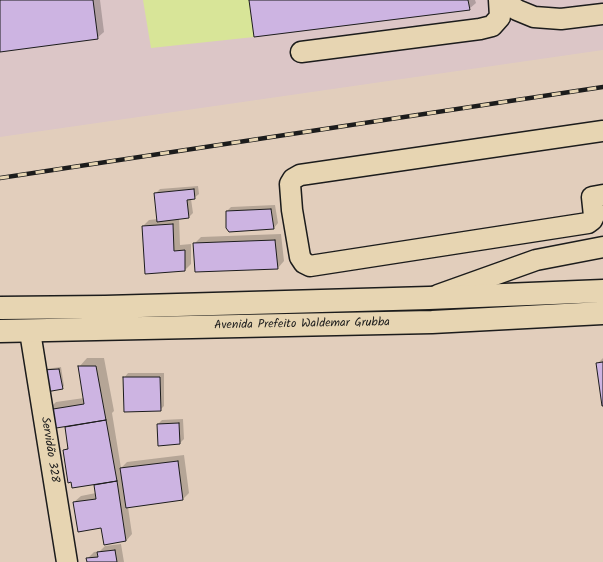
<!DOCTYPE html>
<meta charset="utf-8">
<style>
body{margin:0}
canvas{display:block;background:#e2cebc}
</style>
<canvas width="603" height="562"></canvas>
<script>
const c = document.querySelector('canvas').getContext('2d');
c.lineJoin = 'round';
function fill(path, color) {
  c.fillStyle = color;
  c.fill(path, 'evenodd');
}
function toPath(rows) {
  const path = new Path2D();
  for (const r of rows) {
    path.moveTo(r[0], r[1]);
    for (let i = 2; i < r.length; i += 2) path.lineTo(r[i], r[i + 1]);
  }
  return path;
}
function trace(path, color, width, dash) {
  c.strokeStyle = color;
  c.lineWidth = width;
  c.lineCap = dash ? 'butt' : 'round';
  c.setLineDash(dash || []);
  c.stroke(path);
}
function drawText(font, color, halo, rows, align = 'center') {
  c.font = font + ' Kalam,sans-serif';
  c.lineWidth = 4;
  c.setLineDash([]);
  c.textBaseline = 'middle';
  c.strokeStyle = halo;
  c.fillStyle = color;
  for (const [text, x, y, turn = 0] of rows) {
    c.save();
    c.translate(x, y);
    c.rotate((+turn || 0) * Math.PI / 180);
    c.textAlign = isNaN(turn) ? turn : align;
    if (halo) c.strokeText(text, 0, 0);
    c.fillText(text, 0, 0);
    c.restore();
  }
}
fill(toPath([
 [0,0,603,0,603,50,0,137]
]), '#dcc6c7');
fill(toPath([
 [143,0,249,0,254,37,151,48]
]), '#d8e598');
fill(toPath([
 [0,0,100,0,104,32,97,38,0,51],
 [250,0,475,0,476,3,469,9],
 [198,186,199,194,194,198,191,199,193,213,189,217,179,218,180,245,191,244,191,264,185,270,143,226,149,220,158,219,155,194,160,189],
 [275,205,278,223,274,228,227,211,231,207],
 [281,234,284,261,278,268,195,243,201,237],
 [87,358,104,358,114,411,112,413,121,468,127,462,184,455,189,493,183,499,128,507,132,534,126,541,102,527,74,502,81,496,96,493,95,484,64,451,69,446,65,426,48,410,56,402,84,398,79,367],
 [603,358,603,405,597,364],
 [61,367,64,386,62,388,45,369],
 [128,373,164,373,164,406,160,410,124,378],
 [183,419,184,439,180,443,158,424,162,420],
 [121,544,124,562,88,562,87,559,94,552,100,551,105,546]
]), '#0003');
const building = toPath([
 [0,0,93,0,98,39,0,52,0,0],
 [249,0,468,0,470,10,254,37,249,0],
 [194,189,195,199,187,200,189,218,157,222,154,193,194,189],
 [271,209,274,229,229,232,226,228,226,211,271,209],
 [173,224,174,251,185,250,185,271,145,274,142,226,173,224],
 [275,240,278,269,195,272,193,243,275,240],
 [603,362,603,406,602,406,596,363,603,362],
 [78,366,96,366,106,420,50,429,47,410,84,404,78,366],
 [59,369,63,389,46,392,42,370,59,369],
 [123,377,160,377,161,411,124,412,123,377],
 [106,420,117,481,72,488,71,482,68,483,63,450,68,449,65,427,106,420],
 [179,423,180,444,158,446,157,424,179,423],
 [178,461,183,500,126,508,120,468,178,461],
 [117,481,126,541,104,545,101,528,78,532,73,502,96,499,94,485,117,481],
 [115,550,117,562,87,562,86,558,98,557,97,552,115,550]
]);
fill(building, '#cdb4e2');
trace(building, '#1c1c1c', 1);
const minor = toPath([
 [503,0,517,10,534,17,561,19,603,14],
 [301,52,480,29,492,26,500,17,499,0],
 [603,131,300,175,293,179,290,184,292,210,300,257,304,263,310,266,588,223,592,220,594,216,592,197,603,195],
 [438,295,536,260,603,247],
 [31,338,67,562]
]);
const highway = toPath([
 [0,308,105,307,429,298,603,291],
 [0,331,432,322,603,313]
]);
trace(minor, '#1c1c1c', 23);
trace(highway, '#1c1c1c', 25);
trace(minor, '#e7d5b2', 20);
trace(highway, '#e7d5b2', 22);
const rail = toPath([
 [0,178,603,87]
]);
trace(rail, '#1c1c1c', 4.5);
trace(rail, '#e7d5b2', 3, [9]);
drawText('12px', '#1c1c1c', '#e7d5b2', [
 ["Avenida Prefeito Waldemar Grubba",302,325,-1],
 ["Servidão 328",49,450,81]
]);
</script>
